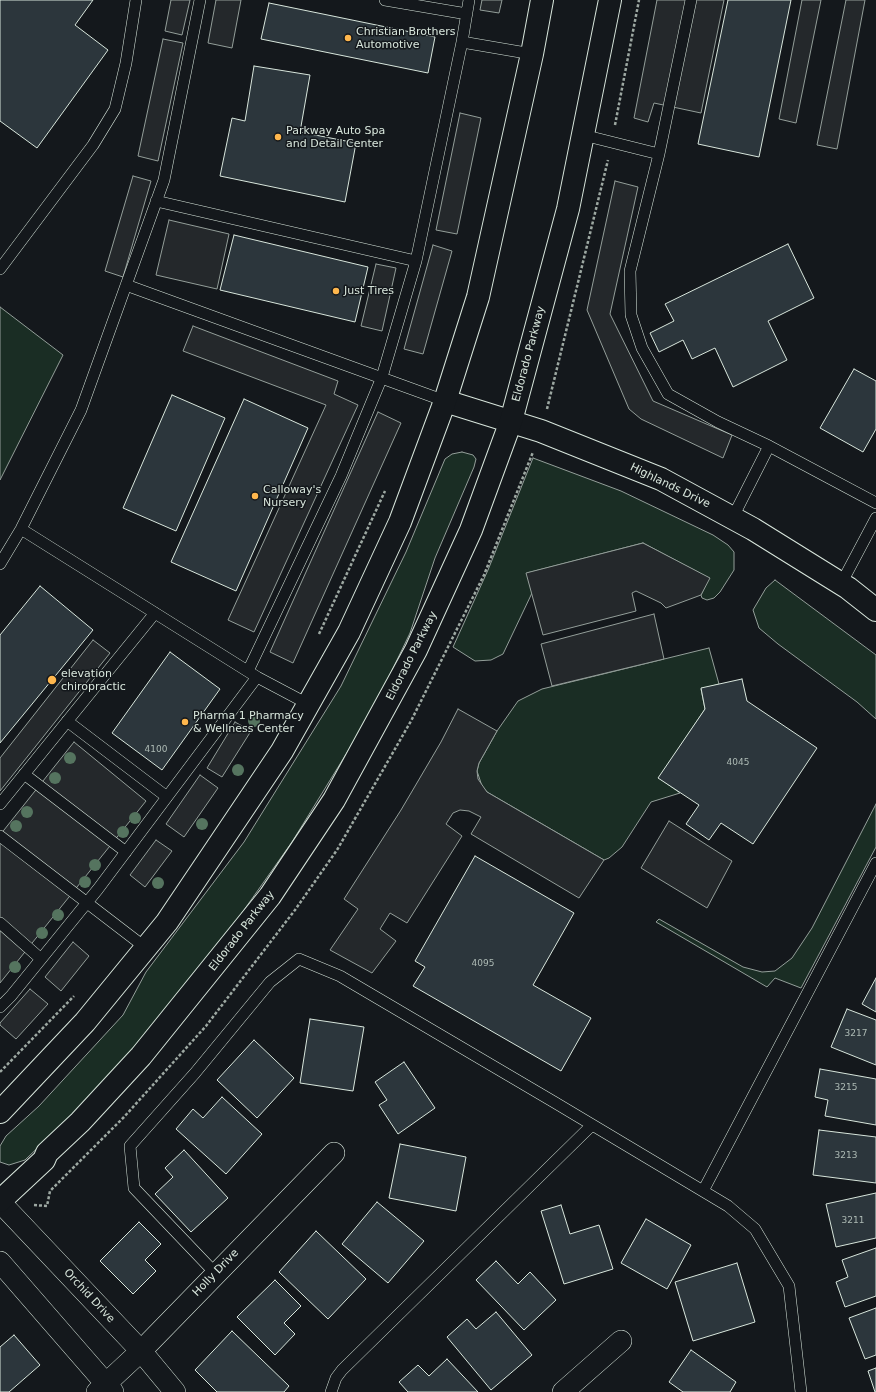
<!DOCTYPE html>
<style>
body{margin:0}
canvas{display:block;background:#14181c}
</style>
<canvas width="876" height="1392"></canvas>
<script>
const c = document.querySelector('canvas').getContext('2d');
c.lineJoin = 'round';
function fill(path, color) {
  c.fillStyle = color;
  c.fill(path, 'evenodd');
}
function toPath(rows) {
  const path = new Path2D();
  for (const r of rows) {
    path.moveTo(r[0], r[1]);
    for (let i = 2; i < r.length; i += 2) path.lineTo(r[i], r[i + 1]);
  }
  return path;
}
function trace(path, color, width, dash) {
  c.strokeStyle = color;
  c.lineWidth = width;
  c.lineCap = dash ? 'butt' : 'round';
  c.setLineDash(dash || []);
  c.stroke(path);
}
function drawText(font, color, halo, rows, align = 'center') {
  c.font = font + ' "DejaVu Sans",sans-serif';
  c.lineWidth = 3;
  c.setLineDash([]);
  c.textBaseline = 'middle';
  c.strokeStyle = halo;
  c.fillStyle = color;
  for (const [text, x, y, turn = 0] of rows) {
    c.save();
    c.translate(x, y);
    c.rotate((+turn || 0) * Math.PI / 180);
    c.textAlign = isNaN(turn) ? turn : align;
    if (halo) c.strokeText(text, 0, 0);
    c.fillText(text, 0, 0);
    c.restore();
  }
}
const green = toPath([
 [0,307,63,355,0,480,0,307],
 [462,452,473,455,476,459,474,467,435,558,410,633,372,712,292,842,215,951,180,995,103,1085,25,1160,9,1165,0,1162,0,1146,6,1136,39,1106,123,1015,146,972,244,842,341,686,406,552,445,459,452,454,462,452],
 [533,458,621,491,713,535,728,545,734,552,734,570,720,592,714,598,707,600,702,598,701,595,709,578,643,543,527,573,532,593,503,654,491,660,475,661,453,647,488,570,533,458],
 [775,580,876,655,876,719,857,702,778,644,759,628,753,610,766,588,775,580],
 [709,648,719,684,701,689,705,709,659,778,680,793,651,802,622,847,609,858,604,860,487,792,482,786,477,771,479,763,497,731,518,701,542,689,709,648],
 [876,804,876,847,801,988,775,978,767,987,656,922,659,919,743,967,762,972,775,971,792,958,812,928,876,804]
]);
fill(green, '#1a2d24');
trace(green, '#939e99', 1);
const parking = toPath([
 [171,0,190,0,182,35,165,31,171,0],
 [216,0,241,0,232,48,208,43,216,0],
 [482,0,502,0,499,13,480,10,482,0],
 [657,0,724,0,701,113,654,103,648,122,634,118,657,0],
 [802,0,821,0,796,123,779,119,802,0],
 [846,0,865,0,837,149,817,145,846,0],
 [163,39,183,43,158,161,138,156,163,39],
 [460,113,481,118,457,234,436,230,460,113],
 [133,176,151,181,123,277,105,271,133,176],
 [615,181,638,187,610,314,653,401,732,435,723,458,641,419,629,409,587,310,615,181],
 [169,220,229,234,217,289,156,275,169,220],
 [433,245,452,251,423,354,404,349,433,245],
 [376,264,396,268,382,331,361,326,376,264],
 [193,326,338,381,334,394,358,405,254,632,228,620,326,405,183,351,193,326],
 [378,412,401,423,293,663,270,652,378,412],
 [643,543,710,578,701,595,666,608,661,603,636,591,632,593,636,611,543,635,526,573,643,543],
 [654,614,664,659,552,686,541,644,654,614],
 [93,640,110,653,0,791,0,758,93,640],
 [458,709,497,731,479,763,477,771,478,779,487,792,604,860,579,898,471,834,481,817,469,811,460,810,453,813,446,824,462,836,407,923,390,913,380,929,396,941,372,973,330,950,358,909,344,899,401,810,441,742,458,709],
 [235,722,251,731,222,777,207,768,235,722],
 [74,742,146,801,0,983,0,835,74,742],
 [200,775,218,788,184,837,166,824,200,775],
 [669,821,732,861,707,908,641,868,669,821],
 [156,840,172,851,145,887,130,875,156,840],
 [73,942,89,956,61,991,45,977,73,942],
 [30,989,48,1004,16,1039,0,1025,0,1023,30,989]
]);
fill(parking, '#24282b');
trace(parking, '#939e99', 1);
const building = toPath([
 [0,0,93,0,75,25,108,50,37,148,0,121,0,0],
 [728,0,791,0,759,157,698,144,728,0],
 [269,3,435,37,428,73,261,39,269,3],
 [254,66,310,75,300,132,356,143,345,202,220,176,232,118,245,121,254,66],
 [234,235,368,267,355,322,220,290,234,235],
 [788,244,814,298,768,321,787,360,733,387,715,348,692,359,683,340,659,352,650,333,674,321,665,304,788,244],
 [854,369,876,381,876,429,863,452,820,428,854,369],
 [172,395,225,418,176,531,123,508,172,395],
 [244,399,308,428,236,591,171,562,244,399],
 [40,586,93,630,0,743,0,635,40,586],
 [170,652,220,689,162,770,112,733,170,652],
 [742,679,747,701,817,748,753,844,721,823,709,840,686,824,699,805,658,778,705,709,701,688,742,679],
 [475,856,574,913,533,985,591,1018,561,1071,413,986,425,967,415,961,475,856],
 [876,978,876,1012,862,1004,876,978],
 [847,1009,876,1020,876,1065,831,1047,847,1009],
 [310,1019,364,1027,353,1091,300,1083,310,1019],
 [254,1040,294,1078,257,1118,217,1080,254,1040],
 [404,1062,435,1108,398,1134,379,1105,387,1100,375,1082,404,1062],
 [820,1069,876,1079,876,1125,825,1116,828,1100,815,1097,820,1069],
 [222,1097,262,1134,226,1174,176,1129,193,1109,203,1118,222,1097],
 [819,1130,876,1137,876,1183,813,1175,819,1130],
 [400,1144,466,1157,456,1211,389,1198,400,1144],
 [184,1150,228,1198,191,1232,155,1194,173,1177,165,1168,184,1150],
 [876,1193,876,1238,836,1247,826,1204,876,1193],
 [377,1202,424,1241,388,1283,342,1244,377,1202],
 [561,1205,570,1234,599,1225,613,1269,564,1284,541,1211,561,1205],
 [646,1219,691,1245,667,1289,621,1263,646,1219],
 [139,1222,161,1244,145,1260,156,1271,133,1294,100,1261,139,1222],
 [316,1231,366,1279,328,1319,279,1272,316,1231],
 [876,1248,876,1296,845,1307,836,1282,848,1277,842,1260,876,1248],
 [496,1261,518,1284,530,1272,556,1300,524,1330,476,1280,496,1261],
 [737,1263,755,1322,693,1341,675,1282,737,1263],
 [275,1280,301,1306,284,1323,295,1334,275,1355,237,1317,275,1280],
 [876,1308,876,1355,865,1359,849,1318,876,1308],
 [496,1312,532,1355,491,1390,447,1337,467,1319,476,1329,496,1312],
 [232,1331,289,1386,284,1392,217,1392,195,1370,232,1331],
 [14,1335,40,1365,9,1392,0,1392,0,1347,14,1335],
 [691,1350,736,1382,730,1392,683,1392,669,1382,691,1350],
 [447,1359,478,1392,408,1392,399,1382,418,1365,429,1376,447,1359],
 [876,1368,876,1392,875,1392,868,1371,876,1368]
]);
fill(building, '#2c363c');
trace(building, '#d8e6dc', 1);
const service = toPath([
 [385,0,467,14],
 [691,0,659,154,630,271,631,315,642,348,668,394,718,422,769,446,733,517],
 [462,42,469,0],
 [583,135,659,154],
 [156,201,416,261],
 [0,269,93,145,115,109,126,63,136,0],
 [126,285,445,401],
 [769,446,876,503],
 [0,564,21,529,81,410,164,180,200,0],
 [841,584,876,518],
 [248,671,341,476,382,377,416,261,462,42,532,54],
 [257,677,308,704],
 [67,721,167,797],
 [24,774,126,852],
 [0,804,155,613],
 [0,836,146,948],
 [0,923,41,959],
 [0,1007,11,996,98,889,257,677,21,529],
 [703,1191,876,863],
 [216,1274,134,1188,130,1146,195,1073,270,982,299,959,340,976,554,1102,728,1206,755,1229,789,1286,801,1392],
 [331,1392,336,1378,342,1370,592,1125]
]);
const minor = toPath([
 [0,1202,141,1351,175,1392],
 [0,1262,113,1392],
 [97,1392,141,1351,334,1153],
 [563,1392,621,1341]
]);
const tertiary = toPath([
 [445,401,541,431,661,479,753,529,848,588,876,610]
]);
const primary = toPath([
 [0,1112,85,1022,167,922,282,751,349,632,400,522,445,401,478,297,532,54,542,0],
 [0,1201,44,1160,47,1153,80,1122,141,1056,270,896,334,800,416,650,471,530,511,421,568,209,610,0]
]);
trace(service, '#d8e6dc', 12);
trace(minor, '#d8e6dc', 22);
trace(tertiary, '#d8e6dc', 24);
trace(primary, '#d8e6dc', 24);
trace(toPath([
 [615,125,639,0],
 [547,409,608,160],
 [319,634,385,491],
 [0,1072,74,996],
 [34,1205,47,1206,50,1191,124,1117,206,1026,295,910,337,850,411,721,484,575,533,452]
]), '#9da8a2', 2.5, [3, 2]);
trace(service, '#14181c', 11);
trace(minor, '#14181c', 21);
trace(tertiary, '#14181c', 22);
trace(primary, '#14181c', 22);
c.fillStyle = '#55745f';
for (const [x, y] of [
 [254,721],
 [70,758],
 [238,770],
 [55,778],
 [27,812],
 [135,818],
 [202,824],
 [16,826],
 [123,832],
 [95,865],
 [85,882],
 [158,883],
 [58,915],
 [42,933],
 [15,967]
]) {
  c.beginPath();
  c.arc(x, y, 6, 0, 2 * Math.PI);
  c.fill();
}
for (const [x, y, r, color] of [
 [348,38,4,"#ffb74d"],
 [278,137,4,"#ffb74d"],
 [336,291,4,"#ffb74d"],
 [255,496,4,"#ffb74d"],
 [52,680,5,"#ffb74d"],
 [185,722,4,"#ffb74d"]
]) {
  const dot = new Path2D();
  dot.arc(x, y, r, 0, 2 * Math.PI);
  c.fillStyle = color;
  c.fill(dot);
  trace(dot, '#14181c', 1.5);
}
drawText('9px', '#adbab4', null, [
 ["4100",156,750],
 ["4045",738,763],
 ["4095",483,964],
 ["3217",856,1034],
 ["3215",846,1088],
 ["3213",846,1156],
 ["3211",853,1221]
]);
drawText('11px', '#d8e6dc', '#14181c', [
 ["Christian Brothers",356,32],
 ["Automotive",356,45],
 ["Parkway Auto Spa",286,131],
 ["and Detail Center",286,144],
 ["Just Tires",344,291],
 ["Calloway's",263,490],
 ["Nursery",263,503],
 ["elevation",61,674],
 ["chiropractic",61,687],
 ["Pharma 1 Pharmacy",193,716],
 ["& Wellness Center",193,729]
], 'left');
drawText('11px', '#d8e6dc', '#14181c', [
 ["Eldorado Parkway",529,354,-75],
 ["Highlands Drive",670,486,26],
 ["Eldorado Parkway",412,656,-63],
 ["Eldorado Parkway",242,931,-52],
 ["Holly Drive",216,1273,-46],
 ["Orchid Drive",89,1296,47]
]);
</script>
